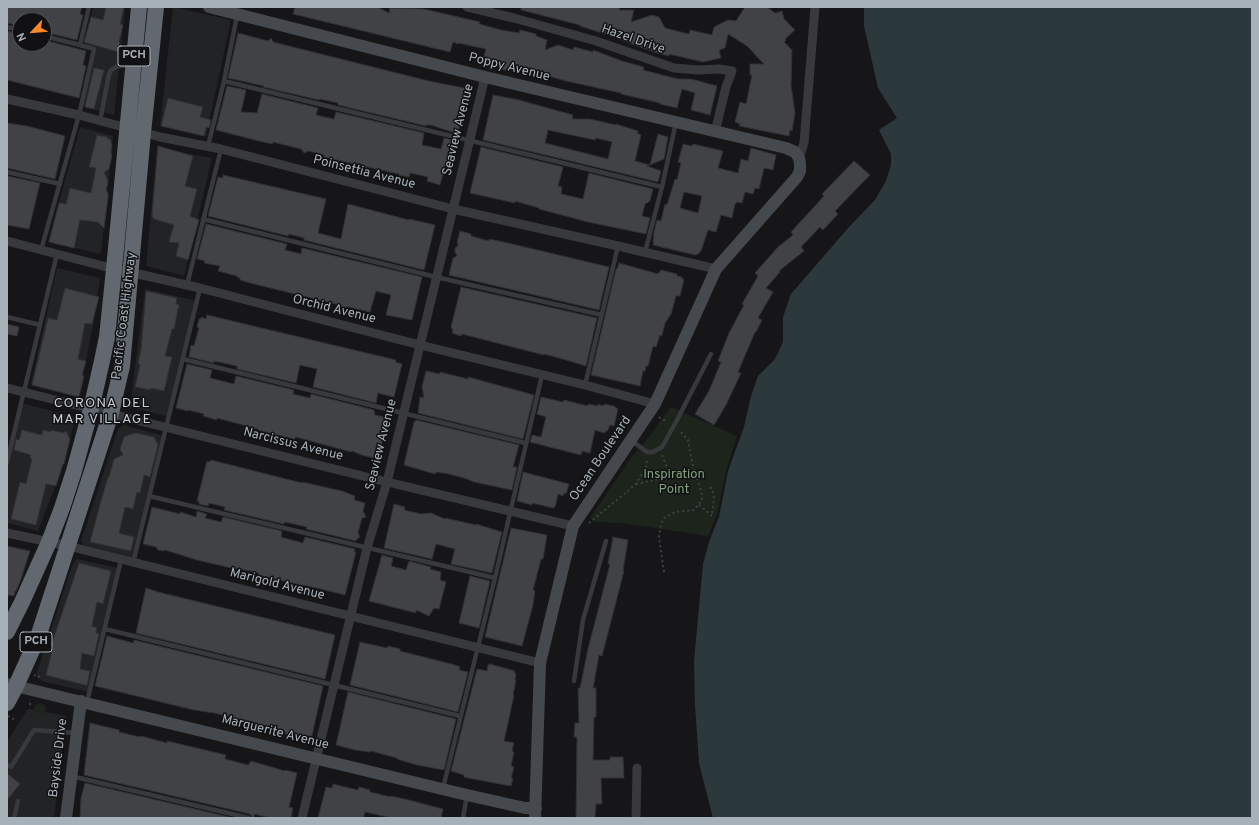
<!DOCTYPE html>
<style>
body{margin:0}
#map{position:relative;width:1259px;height:825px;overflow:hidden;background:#161618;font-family:Overpass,sans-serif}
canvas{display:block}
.frame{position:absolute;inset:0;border:8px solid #a7b1b9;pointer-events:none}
.north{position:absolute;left:12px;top:12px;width:40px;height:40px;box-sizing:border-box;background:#111113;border:1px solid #4d5155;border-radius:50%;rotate:244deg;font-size:11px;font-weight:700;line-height:16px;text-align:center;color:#a7b1b9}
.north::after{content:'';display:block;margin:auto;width:14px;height:18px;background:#fe8828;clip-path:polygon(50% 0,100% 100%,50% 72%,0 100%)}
</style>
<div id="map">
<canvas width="1259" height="825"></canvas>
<div class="frame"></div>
<div class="north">N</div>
</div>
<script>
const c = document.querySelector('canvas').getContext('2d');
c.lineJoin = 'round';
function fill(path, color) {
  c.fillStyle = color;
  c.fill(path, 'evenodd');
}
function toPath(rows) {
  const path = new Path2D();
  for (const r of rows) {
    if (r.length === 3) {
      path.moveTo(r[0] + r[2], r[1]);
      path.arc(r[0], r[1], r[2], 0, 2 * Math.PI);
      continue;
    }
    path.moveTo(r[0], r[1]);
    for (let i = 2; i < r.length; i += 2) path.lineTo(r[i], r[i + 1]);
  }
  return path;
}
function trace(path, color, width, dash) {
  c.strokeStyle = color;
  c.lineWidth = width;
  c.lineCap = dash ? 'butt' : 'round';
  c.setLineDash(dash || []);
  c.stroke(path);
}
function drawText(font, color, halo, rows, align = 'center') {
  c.font = font + ' Overpass,sans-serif';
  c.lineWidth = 3;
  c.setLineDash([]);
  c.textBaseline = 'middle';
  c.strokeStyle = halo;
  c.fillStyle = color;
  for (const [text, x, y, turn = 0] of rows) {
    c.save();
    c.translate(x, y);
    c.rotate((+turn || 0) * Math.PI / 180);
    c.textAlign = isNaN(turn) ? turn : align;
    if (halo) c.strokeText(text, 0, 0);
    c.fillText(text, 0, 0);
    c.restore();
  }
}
fill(toPath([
 [93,7,125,7,114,115,81,106,96,47,85,44],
 [173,7,231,20,206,136,160,126],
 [80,127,113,136,101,254,48,242],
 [157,148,212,158,184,276,146,266],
 [57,268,100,278,93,326,79,395,31,384],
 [145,289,197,301,169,417,130,407],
 [21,403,76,417,58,479,38,531,7,523,7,462],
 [124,425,164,436,134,558,84,545,81,541,118,429],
 [77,559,119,568,89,692,41,681,37,675,37,672,73,563],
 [30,709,66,716,54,818,7,818,7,742,27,710]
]), '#222325');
fill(toPath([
 [671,407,737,436,726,471,717,515,708,536,622,523,595,522,590,518,631,458,645,442],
 [40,709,6]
]), '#1c241c');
fill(toPath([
 [864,7,1252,7,1252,818,713,818,699,763,695,705,694,661,703,564,710,539,719,517,728,471,744,427,751,396,758,376,775,359,783,342,783,317,791,294,849,227,875,200,886,181,891,165,891,154,879,130,897,118,878,88,864,26]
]), '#2b393d');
const building = toPath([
 [7,7,82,7,80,14,83,15,77,40,44,32,44,20,20,20,20,26,7,23,7,7],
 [106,7,124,7,120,24,123,25,119,42,120,43,118,52,84,42,91,17,103,20,106,7],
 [295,7,377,7,389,13,390,8,424,9,480,22,479,24,501,30,519,33,520,30,536,34,536,36,547,40,545,50,558,45,573,50,574,47,593,52,593,50,622,61,644,67,643,70,678,79,691,79,717,86,710,115,691,110,695,93,682,89,677,108,673,107,660,104,660,103,621,94,621,93,566,81,511,65,510,71,501,69,502,64,483,60,486,49,458,43,458,44,453,42,450,52,293,14,295,7],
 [521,7,620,7,619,10,634,10,631,22,652,15,659,17,665,28,689,34,690,30,712,35,714,27,728,20,736,21,745,7,767,7,775,13,782,11,784,19,795,30,785,39,786,40,784,42,792,50,791,85,795,113,792,131,790,130,789,136,739,126,740,124,735,122,740,102,746,104,752,75,750,75,750,64,764,64,747,46,728,34,725,48,719,50,721,58,703,62,669,54,669,56,657,53,605,34,580,26,580,25,521,10,521,7],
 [7,31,20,34,20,44,44,44,44,40,86,51,83,65,86,66,79,98,7,80,7,31],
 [238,33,268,41,271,38,273,42,429,81,469,89,458,132,455,131,455,133,431,125,426,125,426,126,338,105,338,103,320,99,319,100,263,87,264,86,228,78,238,33],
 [94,68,104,70,94,109,85,107,94,68],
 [227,86,246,90,241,112,257,113,262,94,318,108,316,115,334,119,336,112,424,133,422,145,441,149,444,138,453,140,447,167,445,166,440,185,427,181,428,177,410,173,409,177,399,175,399,174,324,157,324,155,309,151,304,153,301,149,273,142,272,144,259,141,216,130,227,86],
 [493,95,519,100,573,115,572,119,590,119,616,125,616,124,638,131,637,133,641,135,635,161,650,165,658,134,668,137,664,159,647,166,661,171,658,182,483,140,493,95],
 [548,130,595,140,596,138,612,142,608,159,545,143,548,130],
 [168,98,203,107,200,117,211,120,209,128,206,127,204,136,161,126,168,98],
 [7,123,27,126,65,136,55,179,7,168,7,123],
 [97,135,107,137,108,139,111,140,111,143,112,146,111,152,112,156,109,169,104,172,108,181,106,190,108,193,108,198,104,228,98,222,80,220,74,248,49,242,59,203,66,204,70,188,91,193,96,168,89,167,97,135],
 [683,144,692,146,693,144,723,151,718,168,738,173,741,159,748,161,751,148,776,155,773,170,764,168,759,189,755,188,753,194,745,192,742,203,737,202,735,204,732,218,721,215,716,232,708,230,701,251,698,254,695,255,653,245,654,242,653,242,654,236,653,236,657,220,661,221,665,204,667,205,675,179,677,180,681,163,678,162,683,144],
 [684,192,702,196,698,213,680,208,684,192],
 [158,146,193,156,185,186,197,189,190,216,199,220,188,260,176,256,179,243,169,242,174,225,154,219,152,216,158,146],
 [481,147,563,167,558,186,562,187,561,194,583,199,589,173,653,189,650,201,645,204,642,216,650,218,646,234,588,222,539,209,539,208,515,201,515,203,470,193,481,147],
 [854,161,870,175,835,211,838,214,823,230,820,227,801,247,804,251,779,271,780,272,766,288,773,292,758,318,762,320,756,332,755,332,738,372,741,373,726,405,714,425,695,414,709,391,721,362,718,361,729,333,744,305,742,304,758,276,755,273,778,247,793,235,791,232,824,196,822,194,854,161],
 [223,175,326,199,318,233,341,239,348,204,409,220,409,219,435,225,424,270,304,240,304,238,289,234,288,236,208,216,218,177,223,178,223,175],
 [7,176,40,183,29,229,7,225,7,176],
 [206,224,287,244,285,250,301,254,302,248,422,277,412,320,386,315,391,295,376,291,370,312,349,307,345,307,342,309,340,305,250,283,240,280,240,278,237,277,237,276,218,271,220,266,204,263,205,261,197,259,206,224],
 [460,231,471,234,471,236,489,241,489,239,508,243,609,267,599,310,449,275,453,258,457,256,455,252,455,248,458,246,457,242,460,231],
 [619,263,658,274,661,270,677,274,677,276,682,277,682,279,684,279,680,296,676,296,671,314,665,323,662,336,660,335,656,347,653,346,648,366,646,366,645,371,643,371,640,386,591,375,616,269,617,269,619,263],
 [461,287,597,318,586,366,566,360,544,354,544,355,462,334,461,336,452,333,453,330,451,327,461,287],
 [65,288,99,297,92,324,85,323,78,359,86,361,82,375,84,376,79,397,32,385,48,318,57,320,65,288],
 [146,291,177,298,176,304,179,305,178,309,174,329,172,329,165,356,172,357,164,391,151,388,151,390,135,387,140,365,138,363,141,350,146,291],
 [207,315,396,360,395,362,402,364,394,397,378,393,376,403,313,387,317,369,300,365,296,383,237,369,237,366,214,361,214,363,189,357,191,345,194,346,199,328,197,327,199,319,201,319,201,317,206,319,207,315],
 [7,324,19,327,17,336,7,334,7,324],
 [187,364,212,370,210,378,234,384,236,376,294,390,293,394,310,398,311,394,374,410,375,415,388,418,378,459,362,455,352,451,351,452,296,437,294,439,258,430,258,429,217,418,217,420,203,416,204,414,188,410,188,411,176,408,187,364],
 [426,371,440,374,440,372,468,379,468,377,534,395,523,439,418,413,420,397,424,398,422,387,426,371],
 [541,397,563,402,564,400,588,406,588,404,598,406,598,404,603,406,604,404,614,406,618,409,614,426,610,425,608,430,604,433,595,430,590,453,582,451,581,455,530,442,532,435,541,437,546,417,537,414,541,397],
 [416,420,519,445,513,467,517,467,512,490,474,482,467,479,449,474,436,472,435,474,404,465,414,422,415,422,416,420],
 [22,430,42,435,43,430,51,432,51,430,63,433,66,431,70,439,64,464,63,464,56,486,46,484,36,525,11,519,20,482,26,484,32,459,30,458,31,455,14,450,16,439,19,440,22,430],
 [136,433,154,437,158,445,150,477,144,475,140,493,137,492,133,509,125,507,119,533,134,537,131,551,90,542,101,501,108,477,109,477,114,459,123,455,120,449,124,437,128,435,136,433],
 [211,460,302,483,302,482,342,491,355,496,354,500,365,503,363,511,366,517,362,518,358,533,360,537,357,539,356,541,306,529,307,527,285,522,284,524,224,510,225,507,209,503,208,506,199,504,199,501,197,501,207,461,210,462,211,460],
 [523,472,569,484,566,494,564,493,563,496,558,494,555,507,553,508,532,503,532,505,517,501,523,472],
 [394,504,405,507,404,510,422,514,431,513,445,519,445,518,476,525,476,524,502,532,492,573,451,564,455,549,436,544,432,559,384,548,394,504],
 [152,507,180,514,180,512,196,517,197,511,207,514,205,518,221,522,223,517,282,531,281,537,303,543,305,537,355,549,354,552,356,552,345,595,317,588,297,584,258,575,259,573,237,568,236,569,197,560,165,550,163,551,158,550,156,547,143,544,152,507],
 [511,528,547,535,543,559,541,559,533,590,535,591,533,605,522,646,485,637,511,528],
 [613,537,628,540,623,571,624,571,602,656,599,655,593,688,596,688,596,717,594,717,593,760,610,760,610,757,623,757,624,778,601,778,602,804,596,804,595,818,576,818,577,737,574,737,575,723,579,723,578,688,580,688,588,649,610,564,608,564,613,537],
 [7,546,30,551,20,582,16,591,15,591,14,596,7,595,7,546],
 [382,555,393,558,391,566,406,570,409,561,431,567,430,569,441,572,440,580,446,582,439,609,434,608,429,616,416,610,416,613,369,601,382,555],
 [79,563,111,571,103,604,97,602,92,626,97,628,96,633,99,634,94,656,82,653,80,669,90,671,87,685,85,685,46,675,53,647,51,646,79,563],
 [470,576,490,581,479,628,459,623,470,576],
 [146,588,158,592,335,635,325,679,136,633,146,588],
 [107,636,133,643,134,640,323,686,311,740,285,734,286,732,264,726,230,720,231,717,214,713,194,710,95,686,107,636],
 [360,642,387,648,388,646,400,649,400,651,455,665,460,667,459,670,468,672,458,712,350,685,360,642],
 [490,664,515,671,514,673,516,673,515,680,516,680,513,695,514,695,504,741,514,743,512,751,514,752,511,766,514,767,511,778,513,778,511,786,473,779,464,777,464,775,451,771,477,669,487,671,488,665,490,664],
 [348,692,456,719,444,770,417,765,397,759,397,758,371,751,370,752,355,750,336,745,348,692],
 [90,723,119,730,119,732,140,737,141,736,167,743,167,741,226,755,225,759,248,765,251,761,285,771,285,770,297,773,289,807,293,808,291,818,271,818,254,814,254,818,253,818,250,814,84,775,90,723],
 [7,773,20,784,7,800,7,773],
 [85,783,233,818,80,818,81,798,85,783],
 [333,784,358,790,359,787,370,790,370,792,391,797,391,796,409,800,443,809,441,818,392,818,365,812,363,818,318,818,326,787,332,788,333,784]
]);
fill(building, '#404245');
trace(building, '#303134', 1);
trace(toPath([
 [659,417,667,422],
 [636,484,668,477,670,475,662,455],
 [699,505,712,516,714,497,712,489,708,485],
 [589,523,635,485,646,468,647,459],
 [664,572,659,537,661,524,664,518,675,512,694,510,702,500,702,494,692,462,688,440,679,430],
 [34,675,39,676,37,680],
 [30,705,31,700],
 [8,716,15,720]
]), '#3d4145', 2, [2, 3]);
trace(toPath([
 [7,27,20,30],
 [44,36,80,45],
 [224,81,662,187],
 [100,121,109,74,111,70,118,66,130,65],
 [208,146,224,81,237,16],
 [7,172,60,184],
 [203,219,436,277,602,315],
 [41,250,79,115,94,49,80,45,89,7],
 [645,252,662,187,676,122],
 [187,285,221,149],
 [7,317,40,325],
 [183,359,525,443],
 [585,385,618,246],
 [632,441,647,452,653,452,662,447,676,422,711,354],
 [7,462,57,254],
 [149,496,495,578],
 [133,563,200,288],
 [105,629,460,716],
 [574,681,583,620,606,541],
 [87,702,121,560],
 [7,765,11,767,34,730,76,733],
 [71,776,249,818],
 [443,788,495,578,542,375],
 [14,818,18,801],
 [463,818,467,795]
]), '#37393d', 4.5);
trace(toPath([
 [467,7,514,18,596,41,674,68,698,70,719,69,732,71,726,87,715,132],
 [7,99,79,115,160,137,221,149,453,209,618,246,716,269],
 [799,158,804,143,815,7],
 [7,241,103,266,200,288,420,345,585,385,655,404],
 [7,388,387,482,573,526],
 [7,533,68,546,540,663],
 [302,818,367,548,387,482,485,77],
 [636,818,637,768]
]), '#37393d', 9);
trace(toPath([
 [209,7,485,77,786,148,795,152,799,158,800,164,800,171,797,177,716,269,655,404,573,526,540,663,535,818],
 [7,684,467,795,525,808,536,808],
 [66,818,81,701]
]), '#45494e', 12);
trace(toPath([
 [7,632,22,602,49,542,62,508,74,471,91,409,102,361,107,337,114,269,139,7],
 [7,703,16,686,38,637,111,413,122,366,143,133,156,7]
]), '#62686f', 16);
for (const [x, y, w] of [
 [134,56,32],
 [36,642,32]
]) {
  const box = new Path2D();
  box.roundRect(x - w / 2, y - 10, w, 20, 3);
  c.fillStyle = '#111113';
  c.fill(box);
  trace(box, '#a7b1b9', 1);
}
drawText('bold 12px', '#a7b1b9', null, [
 ["PCH",134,56],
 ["PCH",36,642]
]);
drawText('13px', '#a7b1b9', '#111113', [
 ["Hazel Drive",633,40,19],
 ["Poppy Avenue",509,68,14],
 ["Seaview Avenue",459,130,-76],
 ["Poinsettia Avenue",364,173,14],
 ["Orchid Avenue",334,310,14],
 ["Pacific Coast Highway",125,316,-83],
 ["Narcissus Avenue",293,445,14],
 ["Seaview Avenue",382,445,-76],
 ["Ocean Boulevard",601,459,-56],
 ["Marigold Avenue",277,585,14],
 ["Marguerite Avenue",275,733,14],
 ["Bayside Drive",59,758,-83]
]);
drawText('13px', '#83a57d', '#111113', [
 ["Inspiration",674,475],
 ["Point",674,490]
]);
c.letterSpacing = '1px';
drawText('14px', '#c8ced5', '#111113', [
 ["CORONA DEL",102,404],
 ["MAR VILLAGE",102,420]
]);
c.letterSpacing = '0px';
</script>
